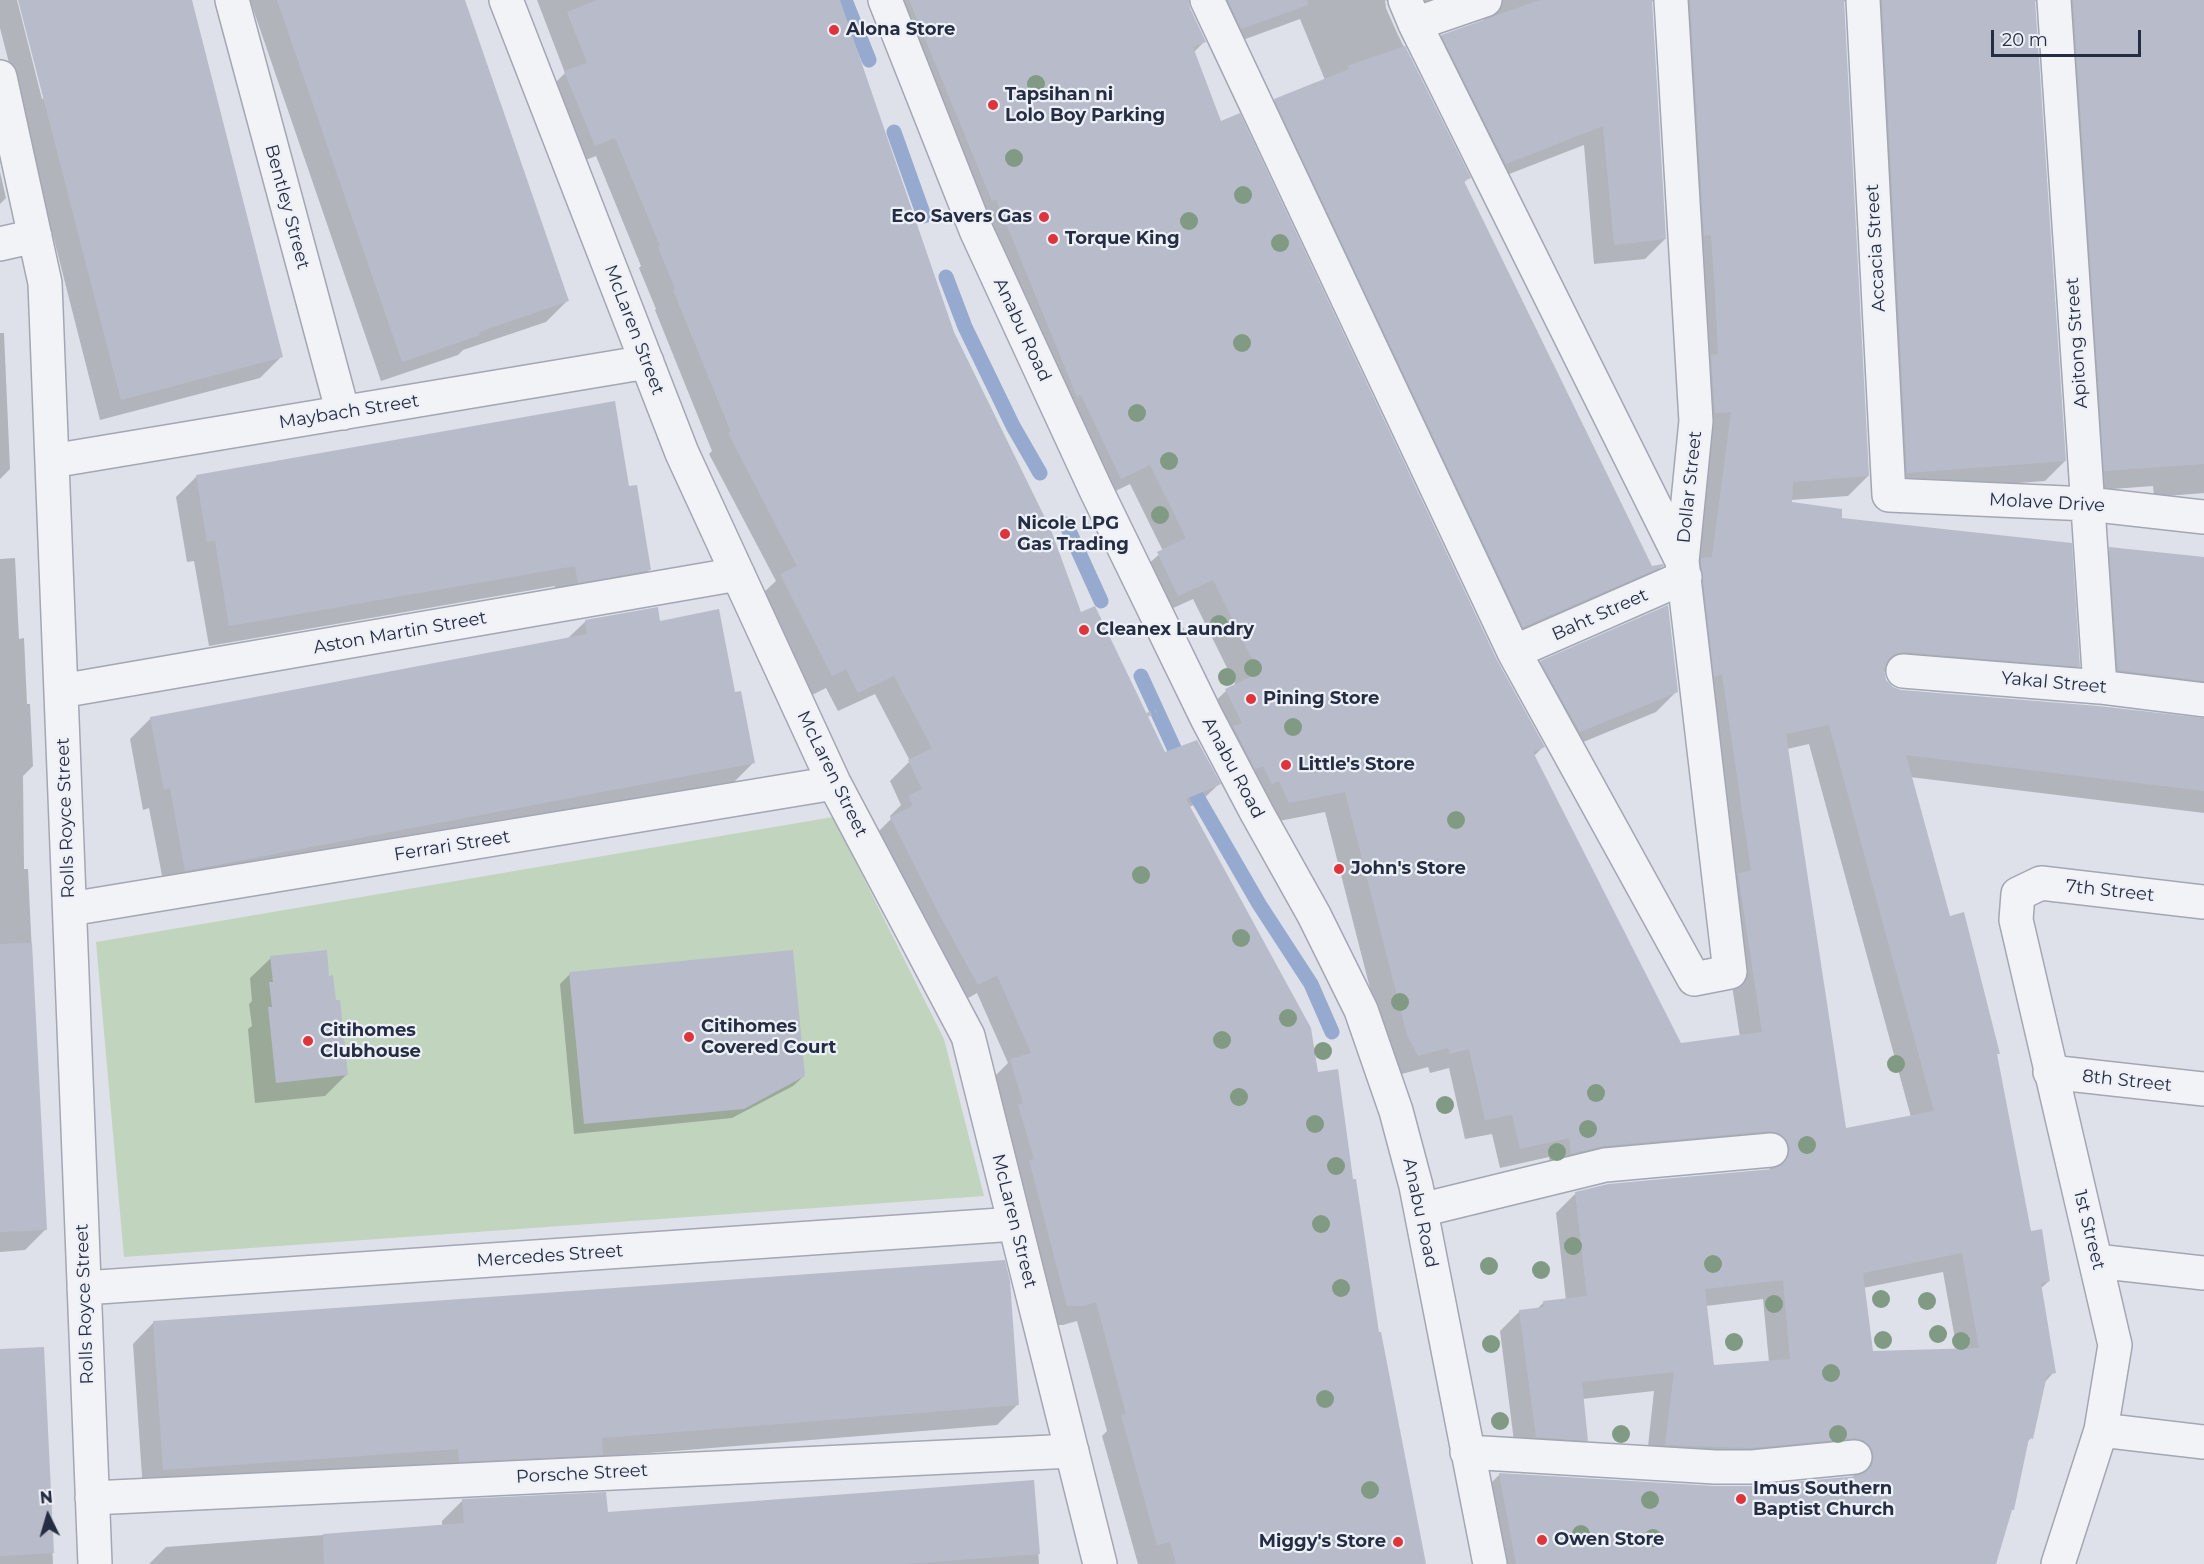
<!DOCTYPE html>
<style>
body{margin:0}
#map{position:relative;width:2204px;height:1564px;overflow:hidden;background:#dee1e9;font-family:Montserrat,sans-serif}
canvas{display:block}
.north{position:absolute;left:18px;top:1486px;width:60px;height:60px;-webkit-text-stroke:4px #eef0f7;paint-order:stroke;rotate:355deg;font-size:16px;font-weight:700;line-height:24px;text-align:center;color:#252d42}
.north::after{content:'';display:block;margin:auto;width:21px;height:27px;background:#252d42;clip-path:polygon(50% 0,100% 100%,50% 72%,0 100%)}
.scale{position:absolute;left:1991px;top:30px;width:150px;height:27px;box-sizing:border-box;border:3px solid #252d42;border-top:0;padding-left:8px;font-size:18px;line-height:21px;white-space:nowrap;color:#252d42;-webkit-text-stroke:4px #eef0f7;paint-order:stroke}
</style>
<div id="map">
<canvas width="2204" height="1564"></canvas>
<div class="north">N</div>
<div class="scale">20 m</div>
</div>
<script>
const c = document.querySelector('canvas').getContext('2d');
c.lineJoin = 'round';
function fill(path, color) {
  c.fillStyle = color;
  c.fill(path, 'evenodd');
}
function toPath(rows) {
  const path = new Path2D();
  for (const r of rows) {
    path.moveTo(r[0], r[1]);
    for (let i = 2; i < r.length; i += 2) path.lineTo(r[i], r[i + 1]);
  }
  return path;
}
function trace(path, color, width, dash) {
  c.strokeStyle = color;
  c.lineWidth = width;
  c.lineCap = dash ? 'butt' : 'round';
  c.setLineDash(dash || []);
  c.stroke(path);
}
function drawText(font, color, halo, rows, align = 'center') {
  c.font = font + ' Montserrat,sans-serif';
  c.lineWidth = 4.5;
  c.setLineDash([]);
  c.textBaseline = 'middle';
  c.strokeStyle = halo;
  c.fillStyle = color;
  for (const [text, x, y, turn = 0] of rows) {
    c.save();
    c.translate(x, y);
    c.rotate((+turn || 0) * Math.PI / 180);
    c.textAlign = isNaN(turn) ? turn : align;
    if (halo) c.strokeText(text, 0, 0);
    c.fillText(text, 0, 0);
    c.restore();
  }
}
fill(toPath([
 [833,817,944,1039,984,1196,124,1257,96,942]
]), '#c1d4be');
fill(toPath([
 [0,0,17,0,42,99,45,98,20,0,190,0,281,357,260,378,100,420,45,204,23,210,19,102,0,28],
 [250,0,463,0,567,301,546,322,463,350,458,355,381,381],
 [537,0,826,0,952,332,1080,613,1165,754,1219,784,1199,803,1189,807,1316,1073,1352,1181,1378,1334,1425,1564,1138,1564,1102,1436,1107,1431,1077,1321,1063,1325,1048,1325,992,1079,1008,1063,977,993,958,1004,872,838,891,819,890,816,901,805,890,781,910,761,875,694,838,711,826,688,812,695,762,594,776,581,709,454,712,451,655,310,656,309,639,268,641,266,596,156,575,164,546,92,565,73],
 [885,0,2204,0,2204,493,2154,497,2153,486,2085,491,2042,2,2034,1,2065,461,2045,481,1887,493,1852,3,1843,1,1868,476,1848,496,1791,500,1791,503,1840,520,2078,666,2058,686,1883,672,1885,680,1892,688,1901,691,2203,720,2202,712,2098,690,2090,569,2110,549,2204,559,2204,813,1910,777,1949,918,1998,1053,1996,1055,2030,1233,2049,1281,2040,1289,2054,1372,2044,1383,2031,1438,2026,1443,1994,1564,1493,1564,1480,1494,1500,1474,1714,1487,1754,1487,1854,1477,1850,1466,1646,1465,1654,1391,1582,1399,1587,1440,1567,1460,1516,1457,1500,1331,1520,1311,1536,1310,1544,1302,1566,1300,1556,1213,1576,1193,1770,1170,1767,1160,1551,1173,1549,1157,1500,1168,1492,1134,1465,1139,1449,1068,1430,1073,1428,1067,1398,1075,1387,1055,1325,812,1269,823,1206,710,1226,691,1236,686,1193,599,1158,615,1138,573,1163,551,1130,484,1101,498],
 [1187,0,1198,5,1221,48,1300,19,1325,80,1275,100,1255,120,1503,646,1642,586,1662,566,1652,567,1463,183,1469,178,1397,33,1386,8,1385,0,1397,5,1483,14,1484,22,1442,36,1422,56,1486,183,1584,145,1594,264,1645,259,1665,239,1651,1,1660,3,1696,432,1712,431,1694,568,1718,895,1740,1037,1680,1045,1533,757,1543,747,1496,661,1220,123,1193,53,1204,42,1189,8],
 [1809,744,1911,1117,1845,1130,1787,749],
 [1943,1272,1957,1350,1872,1353,1863,1288],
 [1763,1299,1769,1362,1713,1367,1706,1306],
 [0,172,6,198,0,204],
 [0,333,4,333,10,469,0,479],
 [197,476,650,569,629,590,558,603,555,586,209,646,194,561,187,562,176,497],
 [15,558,19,639,24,638,27,704,30,704,33,766,23,776,24,869,28,869,45,1230,25,1250,0,1252,0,559],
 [586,621,734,694,754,762,733,783,165,891,149,808,143,810,130,739,151,718,567,639],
 [1541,662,1677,691,1656,712,1559,752,1520,683],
 [271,958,346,1075,325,1096,255,1103,248,1029,252,1026,249,1004,252,1001,250,978],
 [570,974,804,1076,793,1086,732,1118,574,1134,560,984],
 [153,1323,1018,1404,997,1425,599,1457,581,1475,143,1491,133,1344],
 [43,1348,53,1564,0,1564,0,1350],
 [1033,1481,1039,1564,149,1564,166,1547,442,1526,442,1521,463,1500,606,1514]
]), '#0003');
trace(toPath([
 [845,0,869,60],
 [894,132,924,216],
 [946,277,965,327,1013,426,1040,473],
 [1066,524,1101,601],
 [1141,676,1174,748],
 [1196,795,1259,904,1311,984,1332,1032]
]), '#95aace', 15);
fill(toPath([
 [18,0,192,0,283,357,121,400],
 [277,0,465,0,569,301,479,332,480,335,402,362],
 [597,0,840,0,954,332,1051,530,1081,612,1095,606,1165,752,1197,740,1221,784,1186,799,1311,1028,1318,1072,1338,1069,1353,1179,1356,1179,1379,1332,1381,1332,1426,1564,1176,1564,1170,1542,1157,1545,1121,1415,1126,1414,1096,1302,1083,1306,1067,1306,1029,1160,1034,1159,1018,1105,1023,1103,1010,1059,1031,1053,997,975,978,985,939,914,890,817,913,806,908,796,922,789,908,760,932,748,894,676,858,693,846,669,832,676,780,574,797,566,728,433,731,432,673,290,675,289,658,247,660,246,615,138,595,146,564,71,587,63,567,12],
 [909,0,1189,0,1190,8,1206,42,1193,47,1221,121,1240,113,1497,660,1545,747,1533,752,1681,1043,1762,1032,1738,873,1751,871,1722,674,1714,677,1701,561,1701,558,1712,557,1731,412,1715,413,1711,355,1718,354,1715,293,1711,235,1704,236,1690,0,1844,0,1869,476,1793,482,1792,502,1842,509,1842,518,2072,543,2080,667,1904,652,1894,654,1887,661,1884,669,1886,680,1893,687,1901,690,2098,706,2204,718,2204,791,1906,755,1950,916,1964,912,2000,1054,1997,1054,2031,1231,2042,1229,2050,1281,2041,1283,2056,1373,2047,1375,2033,1439,2029,1438,2014,1510,2012,1510,1996,1564,1516,1564,1499,1473,1714,1486,1752,1486,1857,1476,1865,1473,1872,1465,1874,1456,1871,1447,1863,1440,1854,1438,1751,1448,1665,1445,1674,1372,1582,1382,1588,1441,1536,1437,1519,1310,1544,1307,1543,1301,1587,1296,1575,1192,1608,1184,1773,1169,1782,1165,1788,1157,1790,1149,1787,1140,1779,1133,1769,1131,1603,1146,1571,1154,1569,1138,1520,1149,1512,1115,1485,1120,1469,1049,1450,1054,1448,1048,1418,1056,1407,1035,1345,792,1289,803,1279,781,1272,784,1263,766,1255,769,1233,726,1242,723,1225,689,1259,673,1213,580,1178,596,1157,552,1186,538,1150,465,1121,479,1081,395,1077,397,996,199,992,201],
 [1829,725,1934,1111,1846,1128,1786,734],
 [1962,1253,1979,1348,1873,1351,1863,1273],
 [1783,1280,1790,1359,1714,1365,1705,1289],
 [1228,0,1307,0,1308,5,1241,29],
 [1540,0,1652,0,1666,239,1614,245,1603,126,1506,164,1441,35],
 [1882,0,2035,0,2066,461,1907,473],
 [2073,0,2204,0,2204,464,2104,471],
 [1405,46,1471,178,1464,181,1652,566,1663,564,1664,566,1523,627,1274,99,1349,69,1347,66],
 [615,401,629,486,637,485,651,570,578,583,575,566,229,626,215,541,207,542,196,475],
 [2109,547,2204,557,2204,681,2118,670],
 [1668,605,1678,692,1580,732,1540,661],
 [658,607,660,621,719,609,735,692,741,691,755,763,185,871,170,788,164,790,150,717,587,634,585,620],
 [32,943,47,1230,0,1232,0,944],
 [327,950,329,976,333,975,336,1000,340,1000,348,1075,276,1083,268,1007,272,1007,269,982,273,982,270,956],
 [793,950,805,1076,744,1109,584,1124,569,972],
 [1005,1260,1010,1281,1019,1405,602,1438,603,1455,459,1462,458,1449,163,1470,153,1321],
 [44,1347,54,1553,0,1556,0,1349],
 [1034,1480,1040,1554,904,1564,324,1564,323,1534,464,1523,462,1499,606,1492,608,1512]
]), '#b8bcca');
const minor = toPath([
 [232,0,343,413],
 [506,0,682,453,834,783,968,1036,1100,1564],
 [885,0,976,230,1096,490,1207,718,1257,813,1314,915,1361,1010,1396,1111,1416,1186,1490,1564],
 [1207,0,1514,652,1694,979,1730,972,1682,561,1696,421,1671,0],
 [1405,0,1415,24,1682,561],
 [1863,0,1889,495,2088,504,2204,517],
 [2054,0,2100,687],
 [1415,24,1485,0],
 [0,77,45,283,95,1564],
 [0,244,35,236],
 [52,461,647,362],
 [1514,652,1685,577],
 [1903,671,2100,687,2204,700],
 [61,691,738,574],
 [70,909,834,783],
 [2050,1072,2204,1089],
 [1421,1210,1605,1165,1771,1150],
 [2096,1261,2204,1273],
 [84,1288,1015,1224],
 [2101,1430,2204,1442],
 [1467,1452,1715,1467,1752,1467,1855,1457],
 [92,1498,1072,1451],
 [2058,1564,2101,1430,2115,1345,2016,920,2018,894,2041,883,2204,902]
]);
trace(minor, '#a3a7b4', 36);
trace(toPath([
 [1147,715,1156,711]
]), '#b8bcc4', 4, [4.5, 4.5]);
trace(minor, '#f1f3f7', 33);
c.fillStyle = '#819a84';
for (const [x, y] of [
 [1036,84],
 [1014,158],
 [1243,195],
 [1189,221],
 [1280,243],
 [1242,343],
 [1137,413],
 [1169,461],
 [1160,515],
 [1219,624],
 [1253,668],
 [1227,677],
 [1293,727],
 [1456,820],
 [1141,875],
 [1241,938],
 [1400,1002],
 [1288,1018],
 [1222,1040],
 [1323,1051],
 [1896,1064],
 [1596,1093],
 [1239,1097],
 [1445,1105],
 [1315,1124],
 [1588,1129],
 [1807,1145],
 [1557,1152],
 [1336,1166],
 [1321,1224],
 [1573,1246],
 [1713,1264],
 [1489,1266],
 [1541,1270],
 [1341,1288],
 [1881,1299],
 [1927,1301],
 [1774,1304],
 [1938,1334],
 [1883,1340],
 [1961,1341],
 [1734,1342],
 [1491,1344],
 [1831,1373],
 [1325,1399],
 [1500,1421],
 [1621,1434],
 [1838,1434],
 [1370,1490],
 [1650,1500],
 [1581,1534],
 [1653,1538]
]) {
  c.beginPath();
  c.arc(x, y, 9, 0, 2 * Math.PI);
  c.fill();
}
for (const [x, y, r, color] of [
 [834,30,6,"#dd353b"],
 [993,105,6,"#dd353b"],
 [1044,217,6,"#dd353b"],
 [1053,239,6,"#dd353b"],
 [1005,534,6,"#dd353b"],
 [1084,630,6,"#dd353b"],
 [1251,699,6,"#dd353b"],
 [1286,765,6,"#dd353b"],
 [1339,869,6,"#dd353b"],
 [689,1037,6,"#dd353b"],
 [308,1041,6,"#dd353b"],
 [1741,1499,6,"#dd353b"],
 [1542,1540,6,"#dd353b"],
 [1398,1542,6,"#dd353b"]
]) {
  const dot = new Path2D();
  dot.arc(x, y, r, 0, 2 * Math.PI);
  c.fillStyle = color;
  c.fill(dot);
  trace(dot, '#eef0f7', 2);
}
drawText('bold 18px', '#252d42', '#eef0f7', [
 ["Alona Store",846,30],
 ["Tapsihan ni",1005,95],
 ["Lolo Boy Parking",1005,116],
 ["Eco Savers Gas",1032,217,"right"],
 ["Torque King",1065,239],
 ["Nicole LPG",1017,524],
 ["Gas Trading",1017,545],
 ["Cleanex Laundry",1096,630],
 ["Pining Store",1263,699],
 ["Little's Store",1298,765],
 ["John's Store",1351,869],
 ["Citihomes",701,1027],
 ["Covered Court",701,1048],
 ["Citihomes",320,1031],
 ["Clubhouse",320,1052],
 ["Imus Southern",1753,1489],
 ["Baptist Church",1753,1510],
 ["Owen Store",1554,1540],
 ["Miggy's Store",1386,1542,"right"]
], 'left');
drawText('18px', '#252d42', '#eef0f7', [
 ["Bentley Street",287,207,75],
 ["Accacia Street",1876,248,-93],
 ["McLaren Street",634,330,69],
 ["Anabu Road",1022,330,65],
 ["Apitong Street",2077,343,-94],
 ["Maybach Street",349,412,-9],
 ["Dollar Street",1690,487,-84],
 ["Molave Drive",2047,503,3],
 ["Baht Street",1600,615,-24],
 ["Aston Martin Street",400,633,-10],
 ["Yakal Street",2054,683,5],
 ["Anabu Road",1233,768,62],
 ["McLaren Street",832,774,64],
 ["Rolls Royce Street",66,818,-92],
 ["Ferrari Street",452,846,-9],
 ["7th Street",2110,891,6],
 ["8th Street",2127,1081,6],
 ["Anabu Road",1420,1213,78],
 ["McLaren Street",1014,1221,76],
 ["1st Street",2089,1230,76],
 ["Mercedes Street",550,1256,-4],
 ["Rolls Royce Street",85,1304,-92],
 ["Porsche Street",582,1474,-3]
]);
</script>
